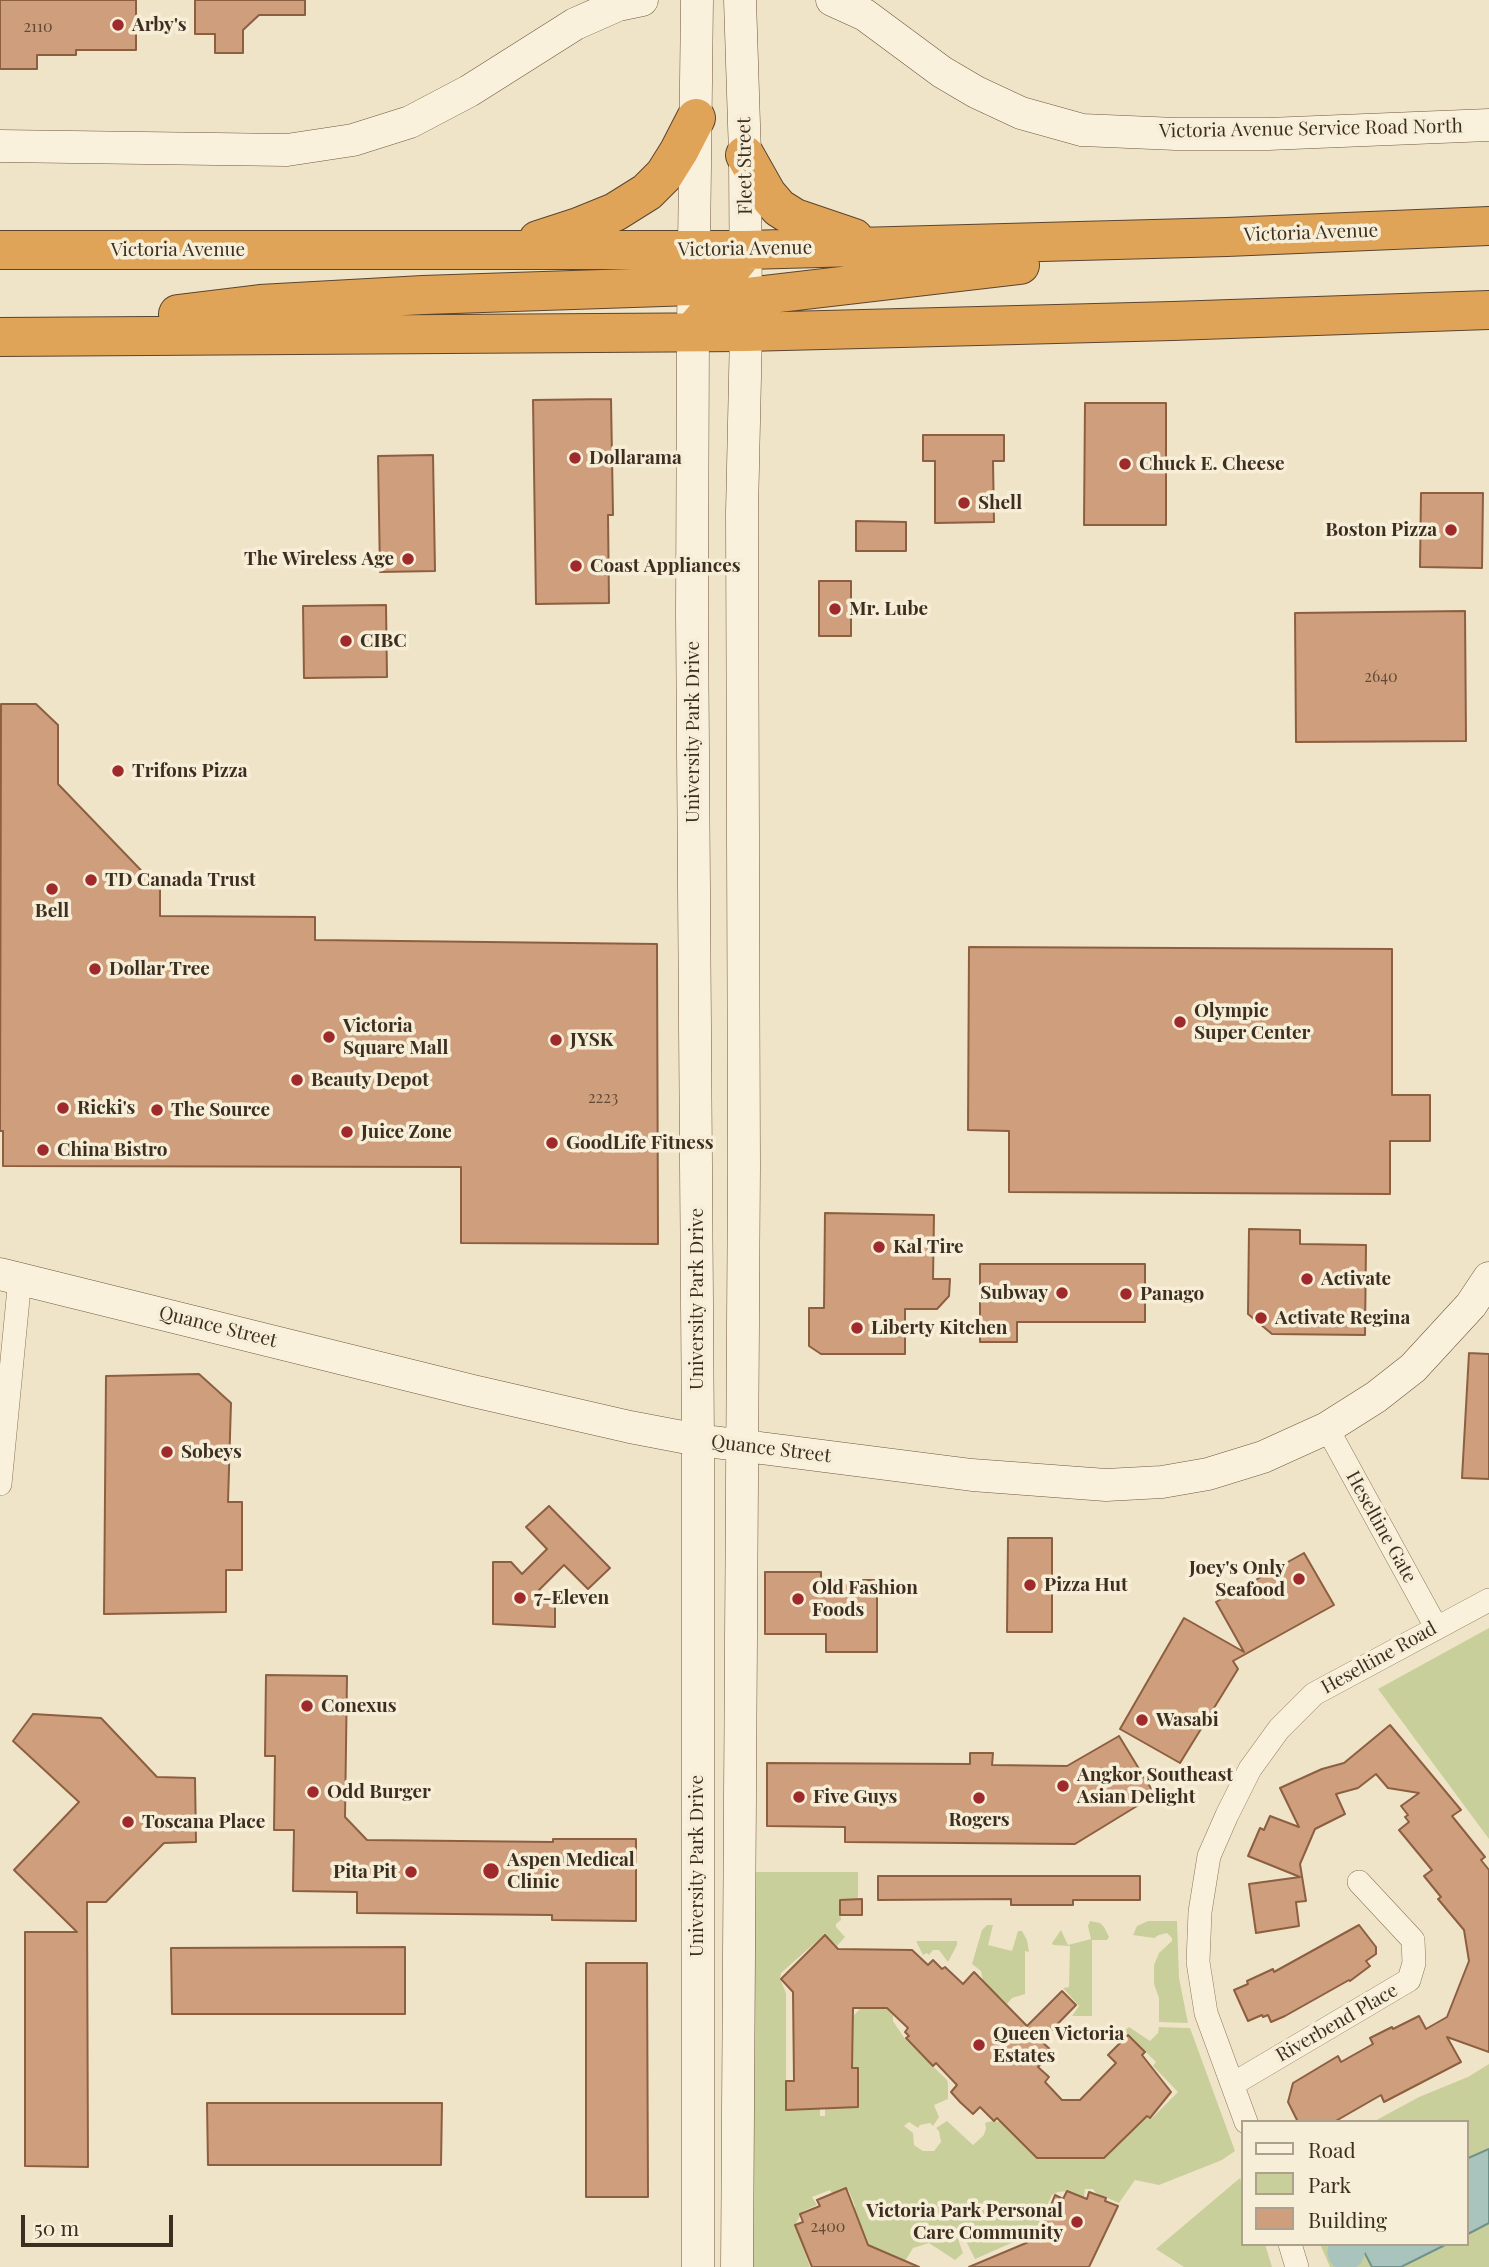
<!DOCTYPE html>
<style>
body{margin:0}
#map{position:relative;width:1489px;height:2267px;overflow:hidden;background:#f0e4c8;font-family:"Playfair Display",serif}
canvas{display:block}
.legend{position:absolute;left:1241px;top:2120px;width:228px;height:126px;box-sizing:border-box;background:#f7eed8;border:2px solid #ada18e;margin:0;padding:9px 12px;list-style:none;font-size:21px;color:#3d2e20}
.legend li{display:flex;align-items:center;gap:14px;height:35px}
.legend b{width:35px;border:2px solid #ada18e}
.scale{position:absolute;left:21px;top:2215px;width:152px;height:32px;box-sizing:border-box;border:4px solid #3d2e20;border-top:0;padding-left:9px;font-size:21px;line-height:24px;white-space:nowrap;color:#3d2e20;-webkit-text-stroke:5px #f7eed8;paint-order:stroke}
</style>
<div id="map">
<canvas width="1489" height="2267"></canvas>
<ul class="legend">
<li><b style="height:9px;background:#faf1dc"></b>Road</li>
<li><b style="height:19px;background:#c9cf9b"></b>Park</li>
<li><b style="height:19px;background:#cf9f7d"></b>Building</li>
</ul>
<div class="scale">50 m</div>
</div>
<script>
const c = document.querySelector('canvas').getContext('2d');
c.lineJoin = 'round';
function fill(path, color) {
  c.fillStyle = color;
  c.fill(path, 'evenodd');
}
function toPath(rows) {
  const path = new Path2D();
  for (const r of rows) {
    path.moveTo(r[0], r[1]);
    for (let i = 2; i < r.length; i += 2) path.lineTo(r[i], r[i + 1]);
  }
  return path;
}
function trace(path, color, width, dash) {
  c.strokeStyle = color;
  c.lineWidth = width;
  c.lineCap = dash ? 'butt' : 'round';
  c.setLineDash(dash || []);
  c.stroke(path);
}
function drawText(font, color, halo, rows, align = 'center') {
  c.font = font + ' "Playfair Display",serif';
  c.lineWidth = 7;
  c.setLineDash([]);
  c.textBaseline = 'middle';
  c.strokeStyle = halo;
  c.fillStyle = color;
  for (const [text, x, y, turn = 0] of rows) {
    c.save();
    c.translate(x, y);
    c.rotate((+turn || 0) * Math.PI / 180);
    c.textAlign = isNaN(turn) ? turn : align;
    if (halo) c.strokeText(text, 0, 0);
    c.fillText(text, 0, 0);
    c.restore();
  }
}
fill(toPath([
 [1489,1628,1489,1839,1378,1689],
 [753,1872,858,1872,858,1899,839,1899,841,1920,836,1924,836,1927,845,1937,837,1946,825,1934,781,1973,780,1979,786,1993,786,2110,820,2109,820,2116,825,2116,825,2108,858,2107,859,2068,853,2067,853,2016,860,2009,887,2009,893,2015,893,2021,905,2039,947,2080,948,2084,948,2099,934,2105,939,2117,933,2126,930,2123,920,2125,918,2128,909,2122,904,2126,913,2133,914,2145,923,2151,934,2151,941,2142,939,2131,936,2128,947,2121,973,2145,984,2135,986,2128,985,2123,992,2121,1001,2122,1037,2159,1104,2159,1147,2117,1151,2119,1178,2092,1153,2066,1156,2062,1152,2058,1124,2031,1129,2027,1150,2041,1158,2033,1159,2027,1190,2028,1235,2151,1222,2160,1159,2185,1135,2180,1119,2203,1096,2193,1093,2189,1085,2189,1084,2197,1068,2191,1058,2192,1052,2195,1034,2233,975,2259,962,2233,957,2236,963,2253,955,2260,929,2243,913,2248,905,2261,868,2245,854,2211,855,2206,849,2191,846,2188,832,2194,830,2190,812,2197,817,2205,803,2211,795,2225,810,2267,752,2267],
 [1090,1921,1100,1923,1104,1927,1109,1937,1107,1940,1092,1940,1092,2016,1072,2016,1079,2006,1063,1988,1069,1987,1070,1946,1053,1945,1052,1943,1061,1930,1068,1945,1091,1939,1088,1926],
 [1148,1921,1177,1921,1179,1978,1188,2023,1159,2022,1159,1998,1154,1984,1154,1965,1159,1953,1172,1941,1172,1938,1167,1933,1159,1935,1154,1938,1133,1935,1137,1926],
 [987,1925,993,1925,988,1945,1012,1951,1018,1931,1022,1931,1027,1940,1029,1952,1025,1951,1025,1994,1012,1998,1007,2004,983,1981,981,1971,972,1964,982,1930],
 [916,1941,957,1941,957,1945,948,1962,939,1950,933,1950,929,1955,927,1953,923,1955],
 [1489,2064,1489,2149,1466,2159,1466,2122,1373,2122,1419,2097,1468,2077],
 [1240,2178,1242,2184,1242,2244,1265,2244,1272,2267,1184,2267,1156,2249],
 [1489,2223,1489,2267,1401,2267,1447,2244,1466,2244,1466,2235],
 [1320,2244,1360,2244,1372,2267,1330,2267]
]), '#c9cf9b');
const water = toPath([
 [1489,2149,1489,2223,1466,2235,1466,2159,1489,2149],
 [1360,2244,1447,2244,1401,2267,1372,2267,1360,2244]
]);
fill(water, '#a9c4bc');
trace(water, '#6f938a', 2);
trace(toPath([
 [1346,2252,1348,2244]
]), '#a9c4bc', 37);
const building = toPath([
 [0,0,136,0,136,50,76,50,76,55,37,55,37,69,0,69,0,0],
 [195,0,305,0,305,15,259,15,243,30,243,53,215,53,215,34,195,34,195,0],
 [611,399,613,515,608,515,609,603,536,604,533,400,611,399],
 [1085,403,1166,403,1166,525,1084,525,1085,403],
 [923,435,1004,435,1004,461,993,461,994,522,935,523,935,461,923,461,923,435],
 [433,455,435,571,380,572,378,456,433,455],
 [1421,493,1483,493,1482,568,1420,567,1421,493],
 [856,521,906,522,906,551,856,551,856,521],
 [819,581,851,581,851,636,819,636,819,581],
 [386,605,387,677,304,678,303,606,386,605],
 [1465,611,1466,741,1296,742,1295,613,1465,611],
 [1,704,36,704,58,725,58,784,160,890,160,916,315,917,315,940,657,944,658,1244,461,1243,461,1167,3,1166,3,1131,0,1131,1,704],
 [969,947,1392,949,1392,1095,1430,1095,1430,1141,1390,1141,1390,1194,1009,1192,1009,1131,968,1130,969,947],
 [825,1213,934,1215,933,1279,950,1279,949,1296,937,1309,905,1309,905,1354,821,1354,809,1346,809,1308,824,1308,825,1213],
 [1249,1229,1300,1230,1300,1244,1366,1245,1365,1335,1272,1334,1248,1314,1249,1229],
 [980,1264,1145,1264,1145,1322,1017,1322,1017,1342,980,1342,980,1264],
 [1469,1353,1489,1354,1489,1479,1462,1478,1469,1353],
 [199,1374,231,1403,228,1502,242,1502,242,1570,226,1570,226,1612,104,1614,106,1376,199,1374],
 [549,1506,610,1568,588,1589,564,1565,539,1590,555,1607,555,1627,493,1624,493,1562,511,1562,522,1574,547,1549,526,1527,549,1506],
 [1008,1538,1052,1538,1052,1632,1007,1632,1008,1538],
 [1304,1553,1334,1605,1233,1661,1238,1669,1180,1763,1120,1729,1184,1618,1244,1652,1216,1602,1304,1553],
 [765,1572,821,1572,821,1580,877,1580,877,1652,826,1652,826,1634,765,1634,765,1572],
 [266,1675,347,1676,345,1817,367,1840,553,1842,553,1839,636,1839,636,1921,552,1920,552,1915,357,1913,357,1892,293,1891,294,1830,274,1830,275,1756,265,1756,266,1675],
 [33,1714,101,1718,157,1777,195,1778,196,1842,164,1843,106,1902,87,1902,88,2167,25,2166,25,1932,77,1932,14,1870,79,1802,13,1741,33,1714],
 [1390,1725,1461,1810,1452,1816,1485,1857,1481,1860,1489,1870,1489,2052,1447,2037,1461,2062,1384,2102,1381,2095,1334,2122,1298,2122,1288,2102,1293,2083,1338,2056,1341,2062,1373,2044,1370,2038,1392,2027,1393,2029,1419,2016,1426,2029,1447,2017,1469,1961,1464,1930,1438,1899,1441,1897,1424,1876,1432,1870,1399,1830,1409,1822,1405,1817,1408,1815,1401,1806,1419,1793,1388,1788,1376,1774,1358,1788,1336,1794,1345,1814,1315,1829,1300,1864,1306,1901,1296,1902,1299,1926,1256,1933,1249,1884,1300,1877,1248,1856,1260,1828,1264,1830,1270,1816,1299,1827,1280,1788,1322,1769,1344,1763,1390,1725],
 [1119,1736,1155,1795,1075,1844,845,1842,845,1827,767,1826,767,1763,970,1764,970,1753,993,1753,992,1765,1067,1766,1119,1736],
 [878,1876,1140,1876,1140,1900,1073,1900,1073,1905,1011,1905,1011,1899,878,1900,878,1876],
 [862,1899,862,1915,840,1915,840,1900,862,1899],
 [1359,1925,1376,1947,1376,1954,1366,1961,1370,1966,1350,1981,1349,1980,1285,2016,1271,2022,1268,2015,1263,2017,1262,2015,1248,2021,1234,1990,1248,1984,1247,1981,1273,1969,1274,1972,1359,1925],
 [825,1935,838,1949,912,1950,928,1965,933,1960,942,1969,945,1967,963,1984,974,1972,1027,2026,1062,1991,1076,2005,1041,2041,1053,2052,1038,2067,1049,2077,1045,2082,1062,2100,1080,2100,1116,2063,1108,2055,1128,2035,1145,2052,1142,2055,1171,2092,1150,2118,1147,2116,1104,2158,1037,2158,997,2118,994,2121,980,2107,973,2114,960,2102,951,2092,957,2085,936,2063,933,2066,906,2038,909,2036,905,2032,908,2028,887,2008,853,2008,852,2068,858,2068,858,2107,786,2110,786,2081,794,2081,793,1992,781,1979,825,1935],
 [405,1947,405,2014,172,2014,171,1948,405,1947],
 [586,1963,647,1963,648,2197,586,2197,586,1963],
 [207,2103,442,2103,441,2165,208,2165,207,2103],
 [846,2188,868,2245,919,2267,812,2267,795,2225,803,2222,800,2214,820,2206,817,2200,846,2188],
 [1067,2191,1087,2199,1089,2192,1106,2198,1105,2201,1118,2206,1089,2267,969,2267,1038,2238,1055,2195,1063,2199,1067,2191]
]);
fill(building, '#cf9f7d');
trace(building, '#8d5f41', 2);
const street = toPath([
 [1327,1428,1436,1627],
 [0,1484,20,1278],
 [1233,2084,1409,1980,1414,1963,1413,1940,1359,1882],
 [1246,2122,1206,2013,1198,1962,1200,1912,1209,1856,1227,1815,1250,1769,1279,1729,1314,1694,1489,1600],
 [1290,2244,1297,2267]
]);
const secondary = toPath([
 [697,0,693,331,692,613,698,1440,698,2267],
 [832,0,865,15,942,72,976,92,1021,113,1082,130,1176,134,1268,134,1489,125],
 [0,146,287,150,353,140,410,122,469,91,575,24,618,5,642,0],
 [0,1274,473,1391,630,1427,698,1440,972,1475,1106,1485,1162,1482,1208,1474,1263,1457,1327,1428,1376,1397,1413,1368,1471,1305,1489,1278],
 [737,2267,744,1166,742,512,746,332,745,155,740,0]
]);
const highway = toPath([
 [745,155,767,194,779,208,795,218,854,238],
 [538,240,578,227,615,212,647,192,664,175,679,151,696,118],
 [0,250,746,250,1227,237,1489,226],
 [178,314,260,304,423,295,693,286,713,281,729,271,746,250],
 [693,331,706,316,724,305,746,297,1020,265],
 [0,337,746,332,1173,321,1489,310]
]);
trace(street, '#8d765c', 24);
trace(secondary, '#6f573f', 33);
trace(highway, '#5b4430', 40);
trace(street, '#faf1dc', 23);
trace(secondary, '#faf1dc', 32);
trace(highway, '#e0a458', 38);
for (const [x, y, r, color] of [
 [118,25,7,"#9e2a2b"],
 [575,458,7,"#9e2a2b"],
 [1125,464,7,"#9e2a2b"],
 [964,503,7,"#9e2a2b"],
 [1451,530,7,"#9e2a2b"],
 [408,559,7,"#9e2a2b"],
 [576,566,7,"#9e2a2b"],
 [835,609,7,"#9e2a2b"],
 [346,641,7,"#9e2a2b"],
 [118,771,7,"#9e2a2b"],
 [91,880,7,"#9e2a2b"],
 [52,889,7,"#9e2a2b"],
 [95,969,7,"#9e2a2b"],
 [1180,1022,7,"#9e2a2b"],
 [329,1037,7,"#9e2a2b"],
 [556,1040,7,"#9e2a2b"],
 [297,1080,7,"#9e2a2b"],
 [63,1108,7,"#9e2a2b"],
 [157,1110,7,"#9e2a2b"],
 [347,1132,7,"#9e2a2b"],
 [552,1143,7,"#9e2a2b"],
 [43,1150,7,"#9e2a2b"],
 [879,1247,7,"#9e2a2b"],
 [1307,1279,7,"#9e2a2b"],
 [1062,1293,7,"#9e2a2b"],
 [1126,1294,7,"#9e2a2b"],
 [1261,1318,7,"#9e2a2b"],
 [857,1328,7,"#9e2a2b"],
 [167,1452,7,"#9e2a2b"],
 [1299,1579,7,"#9e2a2b"],
 [1030,1585,7,"#9e2a2b"],
 [520,1598,7,"#9e2a2b"],
 [798,1599,7,"#9e2a2b"],
 [307,1706,7,"#9e2a2b"],
 [1142,1720,7,"#9e2a2b"],
 [1063,1786,7,"#9e2a2b"],
 [313,1792,7,"#9e2a2b"],
 [799,1797,7,"#9e2a2b"],
 [979,1798,7,"#9e2a2b"],
 [128,1822,7,"#9e2a2b"],
 [491,1871,9,"#9e2a2b"],
 [411,1872,7,"#9e2a2b"],
 [979,2045,7,"#9e2a2b"],
 [1077,2222,7,"#9e2a2b"]
]) {
  const dot = new Path2D();
  dot.arc(x, y, r, 0, 2 * Math.PI);
  c.fillStyle = color;
  c.fill(dot);
  trace(dot, '#f7eed8', 2.5);
}
drawText('16px', '#624a37', null, [
 ["2110",38,27],
 ["2640",1381,677],
 ["2223",603,1098],
 ["2400",828,2227]
]);
drawText('bold 19px', '#3d2e20', '#f7eed8', [
 ["Arby's",132,25],
 ["Dollarama",589,458],
 ["Chuck E. Cheese",1139,464],
 ["Shell",978,503],
 ["Boston Pizza",1437,530,"right"],
 ["The Wireless Age",394,559,"right"],
 ["Coast Appliances",590,566],
 ["Mr. Lube",849,609],
 ["CIBC",360,641],
 ["Trifons Pizza",132,771],
 ["TD Canada Trust",105,880],
 ["Bell",52,911,"center"],
 ["Dollar Tree",109,969],
 ["Olympic",1194,1011],
 ["Super Center",1194,1033],
 ["Victoria",343,1026],
 ["Square Mall",343,1048],
 ["JYSK",570,1040],
 ["Beauty Depot",311,1080],
 ["Ricki's",77,1108],
 ["The Source",171,1110],
 ["Juice Zone",361,1132],
 ["GoodLife Fitness",566,1143],
 ["China Bistro",57,1150],
 ["Kal Tire",893,1247],
 ["Activate",1321,1279],
 ["Subway",1048,1293,"right"],
 ["Panago",1140,1294],
 ["Activate Regina",1275,1318],
 ["Liberty Kitchen",871,1328],
 ["Sobeys",181,1452],
 ["Joey's Only",1285,1568,"right"],
 ["Seafood",1285,1590,"right"],
 ["Pizza Hut",1044,1585],
 ["Old Fashion",812,1588],
 ["Foods",812,1610],
 ["7-Eleven",534,1598],
 ["Conexus",321,1706],
 ["Wasabi",1156,1720],
 ["Angkor Southeast",1077,1775],
 ["Asian Delight",1077,1797],
 ["Odd Burger",327,1792],
 ["Five Guys",813,1797],
 ["Rogers",979,1820,"center"],
 ["Toscana Place",142,1822],
 ["Aspen Medical",507,1860],
 ["Clinic",507,1882],
 ["Pita Pit",397,1872,"right"],
 ["Queen Victoria",993,2034],
 ["Estates",993,2056],
 ["Victoria Park Personal",1063,2211,"right"],
 ["Care Community",1063,2233,"right"]
], 'left');
drawText('19px', '#3d2e20', '#f7eed8', [
 ["Victoria Avenue Service Road North",1311,129,-1],
 ["Fleet Street",745,166,-91],
 ["Victoria Avenue",1311,233,-2],
 ["Victoria Avenue",745,249,-1],
 ["Victoria Avenue",178,250],
 ["University Park Drive",693,732,-90],
 ["University Park Drive",697,1299,-90],
 ["Quance Street",218,1327,14],
 ["Quance Street",771,1449,7],
 ["Heseltine Gate",1381,1527,61],
 ["Heseltine Road",1379,1658,-29],
 ["University Park Drive",697,1866,-90],
 ["Riverbend Place",1337,2023,-30]
]);
</script>
